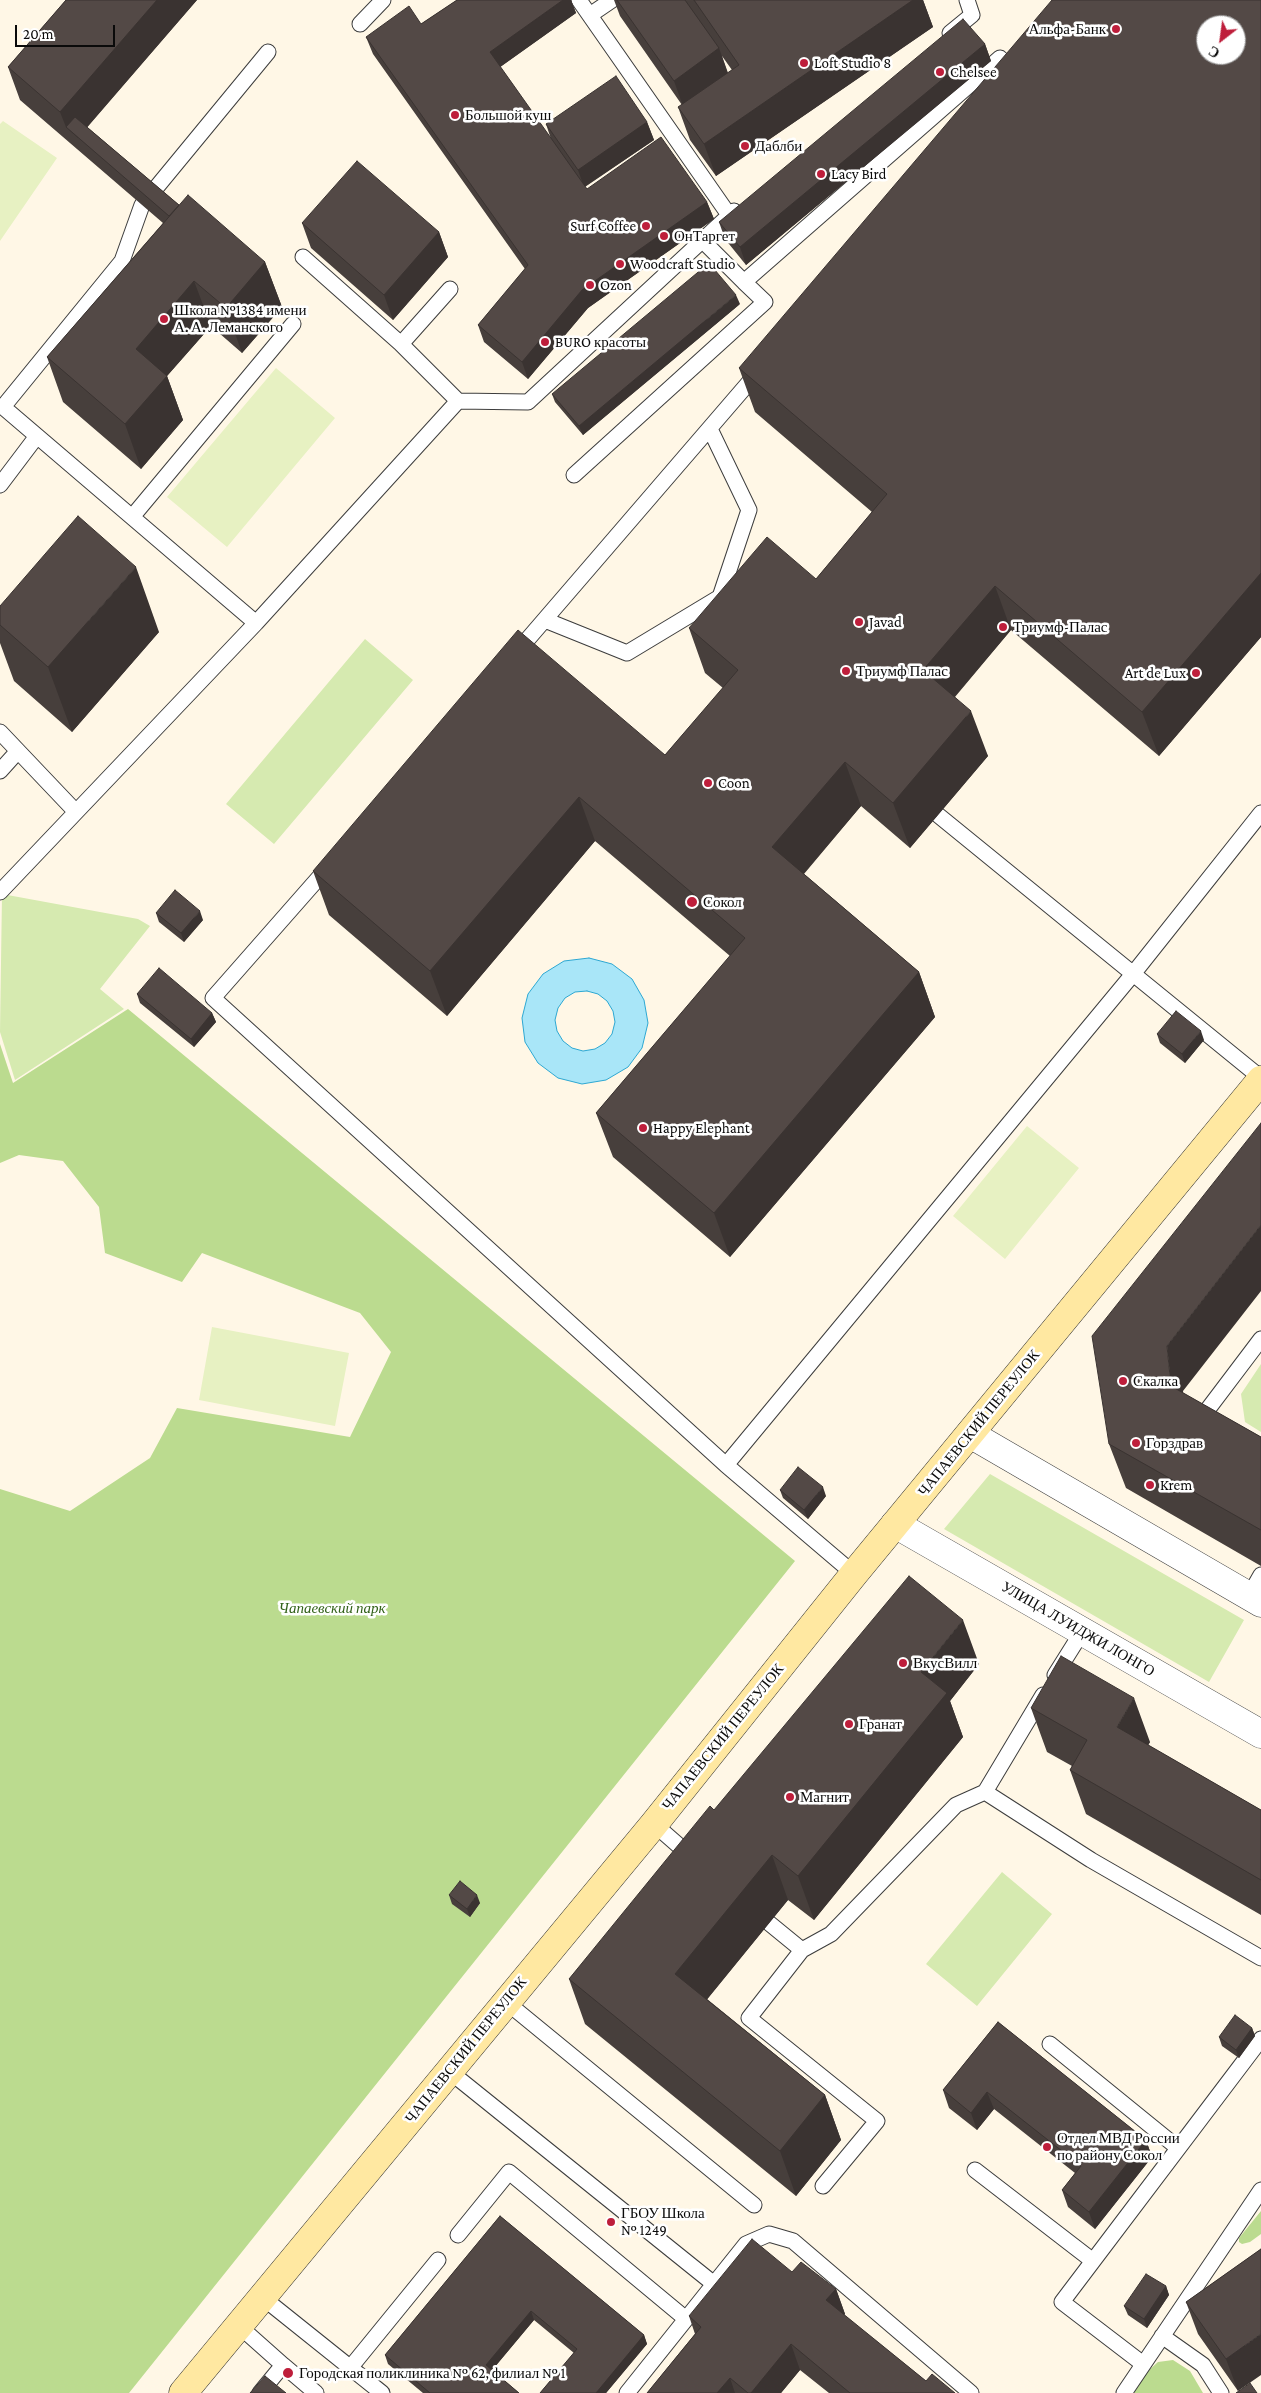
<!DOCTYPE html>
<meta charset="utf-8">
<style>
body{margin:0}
#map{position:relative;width:1261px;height:2393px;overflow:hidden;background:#fff7e6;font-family:"Crimson Pro",serif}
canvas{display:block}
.north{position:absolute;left:1196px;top:15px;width:50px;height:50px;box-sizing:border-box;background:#fff;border:1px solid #9d9d9d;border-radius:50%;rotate:210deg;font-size:14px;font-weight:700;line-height:20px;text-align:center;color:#0a0a0a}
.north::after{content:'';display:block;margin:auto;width:18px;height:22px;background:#be1e3b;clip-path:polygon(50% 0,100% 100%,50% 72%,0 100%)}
.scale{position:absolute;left:15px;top:25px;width:100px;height:22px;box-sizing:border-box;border:2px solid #0a0a0a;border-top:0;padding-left:6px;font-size:15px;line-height:18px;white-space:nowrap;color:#0a0a0a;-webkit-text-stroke:4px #fff;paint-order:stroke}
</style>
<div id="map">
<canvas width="1261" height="2393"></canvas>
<div class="north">С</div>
<div class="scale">20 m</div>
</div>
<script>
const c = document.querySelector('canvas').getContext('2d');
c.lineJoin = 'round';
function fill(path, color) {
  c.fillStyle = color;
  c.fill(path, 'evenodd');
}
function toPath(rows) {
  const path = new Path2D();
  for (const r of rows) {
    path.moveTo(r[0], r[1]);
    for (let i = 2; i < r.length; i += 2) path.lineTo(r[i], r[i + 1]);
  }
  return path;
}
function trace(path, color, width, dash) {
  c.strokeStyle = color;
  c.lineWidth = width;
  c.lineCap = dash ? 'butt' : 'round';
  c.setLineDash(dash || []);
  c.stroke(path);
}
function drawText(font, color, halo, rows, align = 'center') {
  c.font = font + ' "Crimson Pro",serif';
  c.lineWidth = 5;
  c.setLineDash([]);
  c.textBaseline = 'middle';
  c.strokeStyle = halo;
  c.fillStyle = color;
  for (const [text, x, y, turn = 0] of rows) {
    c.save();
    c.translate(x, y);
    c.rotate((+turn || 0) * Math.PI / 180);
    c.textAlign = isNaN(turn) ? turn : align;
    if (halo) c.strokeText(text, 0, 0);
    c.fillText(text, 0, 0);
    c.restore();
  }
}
fill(toPath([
 [365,639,413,680,274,844,226,804],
 [2,894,138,919,150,926,100,989,124,1009,15,1080,0,1032],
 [1261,1364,1261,1432,1245,1422,1241,1394],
 [990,1474,1244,1620,1209,1682,944,1529],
 [1002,1872,1052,1914,977,2006,926,1964]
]), '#d6eab0');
fill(toPath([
 [128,1009,795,1561,129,2393,0,2393,0,1489,70,1511,150,1458,177,1408,350,1437,391,1352,360,1313,202,1253,182,1282,105,1253,99,1207,63,1161,19,1155,0,1163,0,1044,13,1083],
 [1261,2211,1261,2234,1250,2242,1242,2244,1239,2242,1239,2238],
 [1173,2360,1190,2371,1203,2393,1134,2393,1148,2371,1158,2362]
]), '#bbdb8f');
fill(toPath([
 [3,121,57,158,0,241,0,124],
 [276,368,335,418,227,547,167,497],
 [1027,1126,1079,1168,1005,1259,953,1216],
 [212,1327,349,1353,335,1426,199,1400]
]), '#e7f1c2');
const water = toPath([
 [589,958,612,964,632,979,644,1000,648,1023,642,1048,628,1067,606,1080,582,1084,558,1078,538,1063,525,1042,522,1018,528,994,543,974,564,961,589,958],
 [587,991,598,994,607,1001,613,1011,615,1022,612,1034,605,1043,595,1049,583,1051,572,1048,563,1041,557,1031,555,1020,558,1008,565,998,575,992,587,991]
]);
fill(water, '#a9e6f8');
trace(water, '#2da7d2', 1);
const lane = toPath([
 [579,0,729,215],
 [590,15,612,0],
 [360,24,383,0],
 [950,33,972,15,967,0],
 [151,194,268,52],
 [142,205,122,261,3,407,256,623],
 [702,240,744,282],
 [303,257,401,344],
 [450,289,401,344,458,401,528,402,734,211],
 [574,475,765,302,744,282,1000,58],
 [0,485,37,436],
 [132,517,293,324],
 [545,620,627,653,720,597,749,510,710,429],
 [515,654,758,372],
 [0,732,76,812],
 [0,771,18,751],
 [938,815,1261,1078],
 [330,865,213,998,726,1465,854,1574],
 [0,892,256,623,458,401],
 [1203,1423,1199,1421,1261,1339],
 [726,1465,1133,974,1261,813],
 [1249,1596,1261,1575],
 [1055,1675,1082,1632],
 [985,1792,1091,1860,1261,1958],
 [654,1824,694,1859],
 [769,1923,802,1950,831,1934,956,1805,985,1792,1043,1695],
 [802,1950,749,2018,877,2121,823,2186],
 [505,2001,754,2205],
 [1050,2044,1178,2148],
 [449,2071,714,2284],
 [975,2170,1093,2261,1062,2302,1143,2364],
 [458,2235,509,2172,686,2319],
 [1093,2261,1261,2039],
 [262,2297,382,2393],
 [238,2325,283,2365],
 [1162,2336,1203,2365,1221,2393],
 [350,2368,438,2260],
 [260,2393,283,2365,316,2393],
 [627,2393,746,2244,769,2234,793,2241,971,2393],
 [1124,2393,1261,2190]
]);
const street = toPath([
 [970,1434,1261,1603],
 [895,1524,1261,1734]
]);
const secondary = toPath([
 [183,2393,654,1824,854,1574,1261,1080]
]);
trace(lane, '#3d3d3d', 17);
trace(street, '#3d3d3d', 29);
trace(secondary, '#2c2c2c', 29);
trace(lane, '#fff', 15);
trace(street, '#fff', 28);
trace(secondary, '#ffe8a1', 28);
fill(toPath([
 [66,0,197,0,87,127,179,205,265,262,282,307,242,353,211,326,167,376,183,420,141,469,63,402,47,357,163,223,20,100,8,67],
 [457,0,571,0,576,13,500,67,551,139,546,124,647,122,654,140,585,187,587,189,707,202,714,219,588,308,528,379,484,342,478,325,525,269,373,54,366,37,421,24],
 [614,0,923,0,933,27,716,176,690,140,678,107,682,105,620,16],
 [722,56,732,70,728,73],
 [1261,0,1261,637,1159,756,1011,630,955,697,988,756,910,848,861,806,804,874,919,972,935,1017,730,1257,613,1157,596,1113,730,956,595,841,447,1016,329,915,313,871,665,755,723,688,705,673,689,628,816,579,872,512,755,412,739,368],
 [985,44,991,61,746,265,725,239,719,222],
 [302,223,439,232,448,257,393,320,311,248],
 [740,304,583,435,555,402,552,394],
 [0,606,159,632,72,732,14,681,0,643],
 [156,913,203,920,184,942,159,922],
 [137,994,212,1013,216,1022,194,1047,140,1003],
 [1157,1034,1204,1040,1185,1063,1160,1043],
 [1183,1391,1183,1393,1261,1437,1261,1566,1126,1488,1109,1444],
 [780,1490,826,1496,808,1519,783,1498],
 [979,1664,950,1701,963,1737,814,1920,788,1900,707,1999,825,2095,841,2140,796,2196,585,2024,569,1979,714,1810],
 [1031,1708,1150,1742,1148,1745,1261,1810,1261,1915,1086,1814,1070,1770,1072,1766,1047,1752],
 [449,1895,480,1903,470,1917,452,1904],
 [998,2022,1146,2140,1152,2157,1095,2229,1068,2207,1062,2190,1075,2173,994,2109,977,2130,949,2108,943,2090],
 [1252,2028,1255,2036,1239,2058,1222,2046,1219,2037],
 [500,2216,644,2335,647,2344,606,2393,540,2393,574,2353,534,2320,492,2370,519,2393,423,2393,388,2364,385,2355],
 [1261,2249,1238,2391,1198,2334,1186,2302],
 [792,2272,836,2289,845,2314,844,2315,926,2381,955,2393,829,2393,800,2370,781,2393,647,2393,695,2334,689,2316],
 [1166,2286,1169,2295,1147,2328,1128,2315,1124,2306]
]), '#473f3c');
fill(toPath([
 [157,0,197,0,78,138,66,127,60,112],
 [563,0,571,0,576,13,496,70,490,52],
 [913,0,923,0,933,27,716,176,704,144],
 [985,44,991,61,746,265,740,247],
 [719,48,728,74,683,106,674,81],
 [647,122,654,140,584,187,578,170],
 [707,202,714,219,588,308,528,379,522,362,582,290],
 [439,232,448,257,393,320,384,295],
 [265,262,282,307,242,353,226,308],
 [194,281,211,326,167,376,183,420,141,469,125,424,136,349],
 [736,295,740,304,583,435,579,426],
 [136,567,159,632,72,732,48,667],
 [1261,573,1261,637,1159,756,1142,712],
 [995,586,1011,630,939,715,923,670],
 [971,711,988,756,910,848,893,803],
 [845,762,861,806,788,892,772,847],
 [579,797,595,841,447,1016,430,971],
 [200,911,203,920,184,942,181,933],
 [919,972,935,1017,730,1257,714,1213],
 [212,1013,216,1022,194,1047,191,1039],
 [1201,1031,1204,1040,1185,1063,1182,1054],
 [1261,1225,1261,1291,1183,1391,1187,1431,1171,1386,1167,1346],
 [823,1487,826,1496,808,1519,804,1510],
 [963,1620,979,1664,950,1701,963,1737,814,1920,798,1876,921,1672],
 [1134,1698,1150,1742,1133,1772,1117,1727],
 [772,1855,788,1900,692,2018,675,1974],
 [477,1895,480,1903,470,1917,467,1909],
 [1252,2028,1255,2036,1239,2058,1236,2050],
 [987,2092,994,2109,977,2130,971,2113],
 [825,2095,841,2140,796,2196,780,2151],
 [1146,2140,1152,2157,1095,2229,1089,2212],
 [1166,2286,1169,2295,1147,2328,1144,2319],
 [836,2289,845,2314,835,2326,826,2300],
 [531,2311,534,2320,489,2374,486,2365],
 [1261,2334,1261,2375,1238,2391,1226,2359],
 [644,2335,647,2344,606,2393,596,2393],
 [791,2344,800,2370,781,2393,751,2393],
 [730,2378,735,2393,717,2393]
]), '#3a3331');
const building = toPath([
 [66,0,157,0,60,112,8,67,66,0],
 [457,0,563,0,490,52,587,189,661,137,707,202,582,290,522,362,478,325,528,265,366,37,409,6,421,24,457,0],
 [617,0,685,0,719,48,674,81,617,0],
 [694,0,913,0,704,144,678,107,739,65,694,0],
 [1052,0,1261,0,1261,573,1142,712,995,586,923,670,971,711,893,803,845,762,772,847,919,972,714,1213,596,1113,745,938,732,927,579,797,430,971,313,871,518,630,665,755,738,670,689,628,767,537,816,579,887,494,739,368,1052,0],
 [1206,25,1236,25,1236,55,1206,55,1206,25],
 [963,19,985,44,740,247,719,222,963,19],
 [616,76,647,122,578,170,546,124,616,76],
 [75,117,179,205,169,216,66,127,75,117],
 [357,161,439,232,384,295,302,223,357,161],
 [188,195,265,262,226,308,194,281,136,349,167,376,125,424,47,357,188,195],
 [709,263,736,295,579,426,552,394,709,263],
 [78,516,136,567,48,667,0,625,0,606,78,516],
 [175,890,200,911,181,933,156,913,175,890],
 [159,968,212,1013,191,1039,137,994,159,968],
 [1176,1011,1201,1031,1182,1054,1157,1034,1176,1011],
 [1261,1123,1261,1225,1167,1346,1171,1386,1261,1437,1261,1530,1109,1444,1092,1336,1261,1123],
 [798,1467,823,1487,804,1510,780,1490,798,1467],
 [909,1576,963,1620,921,1672,947,1693,798,1876,772,1855,675,1974,825,2095,780,2151,569,1979,710,1806,714,1810,909,1576],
 [1061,1656,1134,1698,1117,1727,1261,1810,1261,1880,1070,1770,1087,1740,1031,1708,1061,1656],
 [460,1881,477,1895,467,1909,449,1895,460,1881],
 [1235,2015,1252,2028,1236,2050,1219,2037,1235,2015],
 [998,2022,1146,2140,1089,2212,1062,2190,1081,2166,987,2092,971,2113,943,2090,998,2022],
 [500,2216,644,2335,596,2393,540,2393,577,2349,531,2311,486,2365,519,2393,430,2393,385,2355,500,2216],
 [752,2239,792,2272,801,2262,836,2289,826,2300,926,2381,932,2374,955,2393,850,2393,791,2344,751,2393,748,2393,730,2378,717,2393,647,2393,701,2327,689,2316,752,2239],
 [1261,2249,1261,2334,1226,2359,1186,2302,1261,2249],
 [1146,2274,1166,2286,1144,2319,1124,2306,1146,2274],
 [265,2376,286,2393,250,2393,265,2376],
 [1250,2383,1257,2393,1236,2393,1250,2383]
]);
fill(building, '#534946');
trace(building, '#3a3331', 1);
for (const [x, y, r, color] of [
 [1116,29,5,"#be1e3b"],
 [804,63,5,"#be1e3b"],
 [940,72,5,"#be1e3b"],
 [455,115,5,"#be1e3b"],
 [745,146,5,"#be1e3b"],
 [821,174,5,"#be1e3b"],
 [646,226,5,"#be1e3b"],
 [664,236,5,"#be1e3b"],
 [620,264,5,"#be1e3b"],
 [590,285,5,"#be1e3b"],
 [164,319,5,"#be1e3b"],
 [545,342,5,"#be1e3b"],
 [859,622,5,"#be1e3b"],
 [1003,627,5,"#be1e3b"],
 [846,671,5,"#be1e3b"],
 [1196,673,5,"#be1e3b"],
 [708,783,5,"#be1e3b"],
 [692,902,6,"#be1e3b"],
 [643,1128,5,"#be1e3b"],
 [1123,1381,5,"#be1e3b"],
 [1136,1443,5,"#be1e3b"],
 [1150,1485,5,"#be1e3b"],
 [903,1663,5,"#be1e3b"],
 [849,1724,5,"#be1e3b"],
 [790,1797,5,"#be1e3b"],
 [1047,2147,5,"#be1e3b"],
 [611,2222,5,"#be1e3b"],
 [288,2373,6,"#be1e3b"]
]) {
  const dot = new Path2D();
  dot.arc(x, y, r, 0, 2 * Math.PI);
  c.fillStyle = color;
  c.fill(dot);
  trace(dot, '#fff', 2);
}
drawText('15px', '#0a0a0a', '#fff', [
 ["Альфа-Банк",1106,29,"right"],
 ["Loft Studio 8",814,63],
 ["Chelsee",950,72],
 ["Большой куш",465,115],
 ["Даблби",755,146],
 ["Lacy Bird",831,174],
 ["Surf Coffee",636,226,"right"],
 ["ОнТаргет",674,236],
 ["Woodcraft Studio",630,264],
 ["Ozon",600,285],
 ["Школа №1384 имени",174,310],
 ["А. А. Леманского",174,327],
 ["BURO красоты",555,342],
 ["Javad",869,622],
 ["Триумф-Палас",1013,627],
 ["Триумф Палас",856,671],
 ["Art de Lux",1186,673,"right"],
 ["Coon",718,783],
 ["Сокол",703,902],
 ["Happy Elephant",653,1128],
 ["Скалка",1133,1381],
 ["Горздрав",1146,1443],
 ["Krem",1160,1485],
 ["ВкусВилл",913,1663],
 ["Гранат",859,1724],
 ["Магнит",800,1797],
 ["Отдел МВД России",1057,2138],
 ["по району Сокол",1057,2155],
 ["ГБОУ Школа",621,2213],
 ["№ 1249",621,2230],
 ["Городская поликлиника № 62, филиал № 1",299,2373]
], 'left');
drawText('15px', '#0a0a0a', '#fff', [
 ["ЧАПАЕВСКИЙ ПЕРЕУЛОК",979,1423,-51],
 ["УЛИЦА ЛУИДЖИ ЛОНГО",1078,1629,30],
 ["ЧАПАЕВСКИЙ ПЕРЕУЛОК",723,1737,-51],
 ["ЧАПАЕВСКИЙ ПЕРЕУЛОК",466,2050,-51]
]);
drawText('italic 15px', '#326219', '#fff', [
 ["Чапаевский парк",332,1608]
]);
</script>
